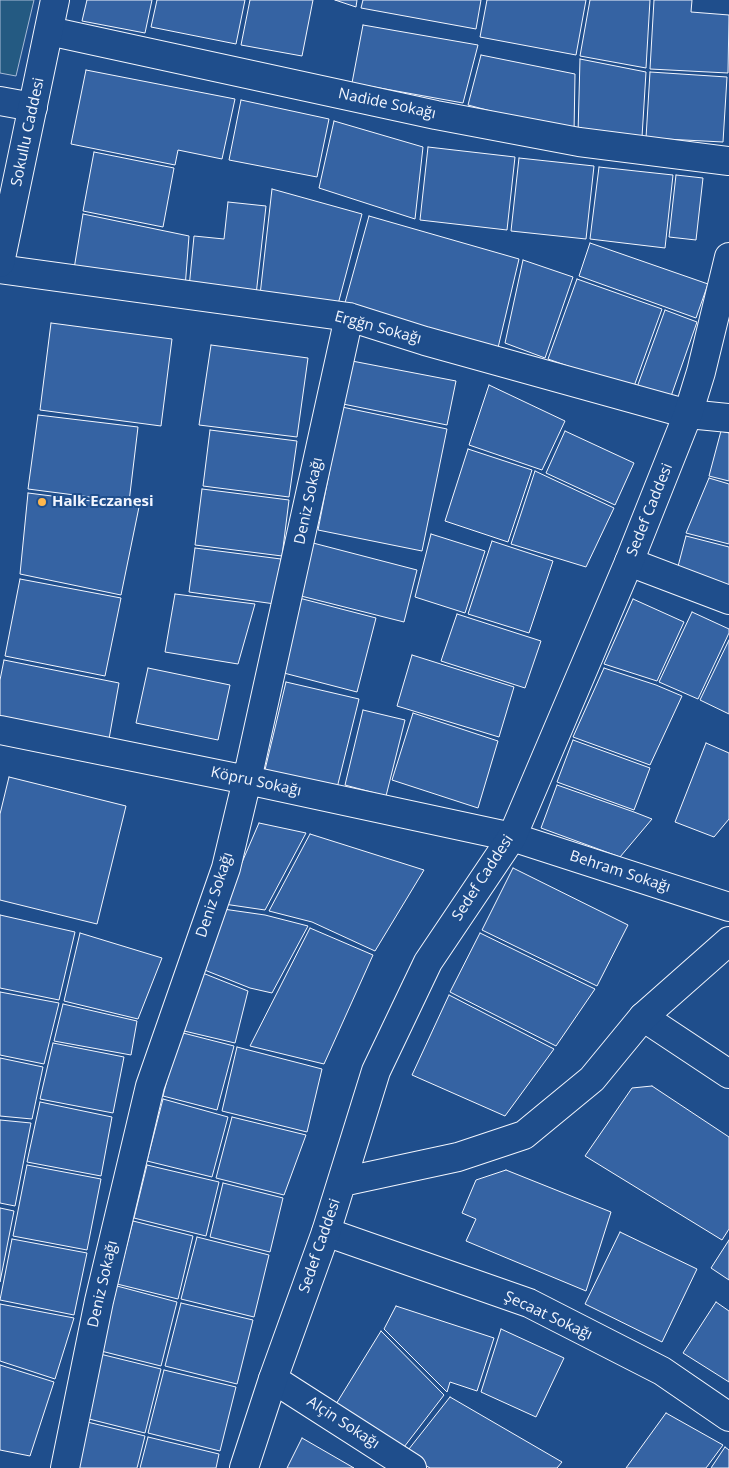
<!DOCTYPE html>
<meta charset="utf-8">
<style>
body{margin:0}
canvas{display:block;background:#1f4e8c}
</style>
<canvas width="729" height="1468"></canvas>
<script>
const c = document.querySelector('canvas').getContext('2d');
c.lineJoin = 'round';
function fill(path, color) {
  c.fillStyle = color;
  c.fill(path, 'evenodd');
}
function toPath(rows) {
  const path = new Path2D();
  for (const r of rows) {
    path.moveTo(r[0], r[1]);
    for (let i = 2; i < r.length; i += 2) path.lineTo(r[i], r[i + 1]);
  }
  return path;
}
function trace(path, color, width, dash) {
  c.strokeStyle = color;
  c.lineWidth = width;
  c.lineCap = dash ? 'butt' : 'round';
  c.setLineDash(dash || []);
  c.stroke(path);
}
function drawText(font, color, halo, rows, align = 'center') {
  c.font = font + ' "Open Sans",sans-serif';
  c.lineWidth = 4;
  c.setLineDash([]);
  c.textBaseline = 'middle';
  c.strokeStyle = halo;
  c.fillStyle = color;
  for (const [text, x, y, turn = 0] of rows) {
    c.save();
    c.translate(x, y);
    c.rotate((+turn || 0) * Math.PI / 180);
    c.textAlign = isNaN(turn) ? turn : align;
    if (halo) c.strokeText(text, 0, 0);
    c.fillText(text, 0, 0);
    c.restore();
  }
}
const green = toPath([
 [0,0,34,0,16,76,0,73,0,0]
]);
fill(green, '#245a82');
trace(green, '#a8bbd7', 1);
const building = toPath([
 [87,0,152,0,145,33,82,21,87,0],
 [157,0,245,0,236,44,151,27,157,0],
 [250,0,313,0,302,56,241,45,250,0],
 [335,0,357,0,356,7,335,0],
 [363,0,481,0,476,29,361,8,363,0],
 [487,0,586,0,576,55,480,37,487,0],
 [590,0,650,0,646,68,580,56,590,0],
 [654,0,692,0,691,12,729,15,728,73,650,69,654,0],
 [363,25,478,45,463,103,352,83,363,25],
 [481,55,575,74,574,133,468,105,481,55],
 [580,59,646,72,642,137,578,134,580,59],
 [86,70,235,99,222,159,178,150,175,165,71,144,86,70],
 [650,72,727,77,723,142,646,138,650,72],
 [241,100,329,119,317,177,229,160,241,100],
 [334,121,423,147,415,219,319,188,334,121],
 [428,147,515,157,507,230,420,220,428,147],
 [94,152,174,168,163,227,83,211,94,152],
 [519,158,594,166,586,239,511,231,519,158],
 [599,167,673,175,665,248,590,239,599,167],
 [676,175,703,178,696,240,669,237,676,175],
 [272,189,362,214,337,308,260,295,272,189],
 [228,202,266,206,256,295,189,288,194,236,224,239,228,202],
 [83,214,189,236,185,288,74,269,83,214],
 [369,216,519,259,497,352,343,310,369,216],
 [590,243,708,284,696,318,579,276,590,243],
 [523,260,573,277,545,358,505,343,523,260],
 [577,279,662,309,633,389,548,359,577,279],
 [665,310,697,322,669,402,636,390,665,310],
 [51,323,172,339,161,426,40,410,51,323],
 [211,345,308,358,297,437,199,425,211,345],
 [352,361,456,381,447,425,343,404,352,361],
 [489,385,565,421,542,470,469,445,489,385],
 [342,407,447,429,422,551,318,530,342,407],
 [38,415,138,427,129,502,28,489,38,415],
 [210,430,297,441,289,497,203,486,210,430],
 [565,431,634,463,615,505,546,473,565,431],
 [721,431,729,433,729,481,709,476,721,431],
 [468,449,532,470,508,542,445,521,468,449],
 [535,471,614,508,586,567,511,544,535,471],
 [709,478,729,484,729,544,686,533,709,478],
 [202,489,289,500,282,556,195,545,202,489],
 [28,493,139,507,121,595,20,574,28,493],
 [431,534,485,551,465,613,415,597,431,534],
 [686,536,729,547,729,590,676,574,686,536],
 [492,541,553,561,529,633,468,614,492,541],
 [313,543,417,570,404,622,301,596,313,543],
 [195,548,281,559,275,604,189,592,195,548],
 [20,579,121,598,105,676,5,656,20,579],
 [175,594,255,604,238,664,165,652,175,594],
 [299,598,376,618,357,692,280,672,299,598],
 [633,599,684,622,657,681,604,664,633,599],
 [692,612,729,629,729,633,698,699,659,682,692,612],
 [457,614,541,641,525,688,441,661,457,614],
 [729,640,729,714,700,700,729,640],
 [412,655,514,687,499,737,397,706,412,655],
 [4,660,119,683,109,739,0,719,0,680,4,660],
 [148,668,230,685,218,740,136,723,148,668],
 [604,668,656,685,682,696,650,765,573,737,604,668],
 [286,682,359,699,336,792,264,774,286,682],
 [363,710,405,720,386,796,345,785,363,710],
 [413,713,498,741,478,808,392,780,413,713],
 [573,740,650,768,634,810,557,782,573,740],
 [706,743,729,753,729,819,714,837,675,822,706,743],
 [9,777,126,806,97,924,0,900,0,814,9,777],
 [557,785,634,812,652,819,620,857,541,828,557,785],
 [259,823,306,833,265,910,224,904,259,823],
 [310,834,424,870,375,951,312,922,269,911,310,834],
 [513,868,628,925,597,986,482,930,513,868],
 [223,909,265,915,308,926,272,993,250,988,197,967,223,909],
 [0,915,75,932,59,1000,0,988,0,915],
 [310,928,373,955,324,1064,250,1046,310,928],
 [80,933,162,958,138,1019,64,1001,80,933],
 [480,933,595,989,556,1046,450,992,480,933],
 [195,970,248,991,235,1043,180,1030,195,970],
 [0,992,59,1003,44,1064,0,1055,0,992],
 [449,995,554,1049,505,1116,412,1075,449,995],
 [63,1004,137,1021,131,1055,54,1041,63,1004],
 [179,1032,234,1046,217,1110,163,1096,179,1032],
 [53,1043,124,1057,113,1113,40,1099,53,1043],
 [237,1047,322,1069,307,1132,222,1111,237,1047],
 [0,1058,43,1067,32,1119,0,1116,0,1058],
 [652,1086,729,1137,729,1229,722,1240,585,1156,632,1088,652,1086],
 [163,1099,228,1117,212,1177,147,1161,163,1099],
 [40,1102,112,1117,101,1176,27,1162,40,1102],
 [232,1117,306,1135,284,1195,216,1178,232,1117],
 [0,1120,31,1123,15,1206,0,1203,0,1120],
 [27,1165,101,1179,87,1250,13,1236,27,1165],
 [147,1165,219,1182,206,1236,134,1218,147,1165],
 [506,1170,611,1212,586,1291,466,1241,476,1219,462,1213,476,1180,506,1170],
 [223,1183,283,1198,270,1252,210,1237,223,1183],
 [0,1208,14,1211,0,1282,0,1208],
 [133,1221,193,1236,178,1299,117,1284,133,1221],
 [620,1232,697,1269,662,1342,585,1304,620,1232],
 [197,1237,269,1255,254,1317,181,1299,197,1237],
 [12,1239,87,1253,74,1315,0,1300,12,1239],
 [729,1240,729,1280,711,1268,729,1240],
 [117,1286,177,1302,161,1366,101,1351,117,1286],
 [716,1302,729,1311,729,1382,683,1353,716,1302],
 [181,1303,253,1320,237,1384,165,1366,181,1303],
 [0,1304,74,1318,55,1379,0,1361,0,1304],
 [396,1306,494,1338,477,1391,450,1382,447,1392,384,1329,396,1306],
 [501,1329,564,1358,536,1417,481,1392,501,1329],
 [381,1331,444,1395,401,1451,333,1409,381,1331],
 [100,1354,161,1369,145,1433,85,1418,100,1354],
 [0,1365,54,1382,30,1456,0,1450,0,1365],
 [164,1370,236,1387,220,1451,148,1433,164,1370],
 [450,1397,562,1462,557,1468,430,1468,405,1454,450,1397],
 [666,1413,723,1445,706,1468,626,1468,666,1413],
 [83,1421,145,1436,137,1468,72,1468,83,1421],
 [148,1437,219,1454,216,1468,140,1468,148,1437],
 [302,1438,354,1468,287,1468,302,1438],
 [725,1447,729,1450,729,1468,711,1468,725,1447]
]);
fill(building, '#3563a3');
trace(building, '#f2f6ff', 1);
const minor = toPath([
 [49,31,436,115,579,142,729,161],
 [0,101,33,107],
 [0,269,349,317,425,341,688,414,729,418],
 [629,562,729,600],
 [0,730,247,780,512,837,729,907],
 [643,1017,729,1074],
 [326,1232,529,1303,662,1371,729,1417],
 [273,1379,412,1468],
 [65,1468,99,1301,150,1086,226,868,247,780,349,317]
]);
const tertiary = toPath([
 [342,1182,458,1157,524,1135,592,1079,643,1017,729,941],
 [244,1468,273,1379,326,1232,376,1071,428,962,512,837,629,562,688,414,701,372,729,257]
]);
const secondary = toPath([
 [0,263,55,0]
]);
trace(minor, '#f2f6ff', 30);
trace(tertiary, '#f2f6ff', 30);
trace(secondary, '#f2f6ff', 30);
trace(minor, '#1f4e8c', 28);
trace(tertiary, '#1f4e8c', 28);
trace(secondary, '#1f4e8c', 28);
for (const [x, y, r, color] of [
 [42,502,5,"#ffb74d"]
]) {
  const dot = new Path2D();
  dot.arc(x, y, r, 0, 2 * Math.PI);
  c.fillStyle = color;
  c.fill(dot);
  trace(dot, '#1f4e8c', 2);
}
drawText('15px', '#f2f6ff', '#1f4e8c', [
 ["Nadide Sokağı",387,104,12],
 ["Sokullu Caddesi",28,132,-78],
 ["Ergğn Sokağı",378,328,15],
 ["Deniz Sokağı",309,501,-78],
 ["Sedef Caddesi",650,510,-68],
 ["Köpru Sokağı",256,782,12],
 ["Behram Sokağı",620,872,18],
 ["Sedef Caddesi",483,878,-57],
 ["Deniz Sokağı",215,895,-72],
 ["Sedef Caddesi",320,1246,-71],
 ["Deniz Sokağı",103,1284,-77],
 ["Şecaat Sokağı",548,1316,25],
 ["Alçin Sokağı",343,1423,33]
]);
drawText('bold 15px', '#f2f6ff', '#1f4e8c', [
 ["Halk Eczanesi",52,502]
], 'left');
</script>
